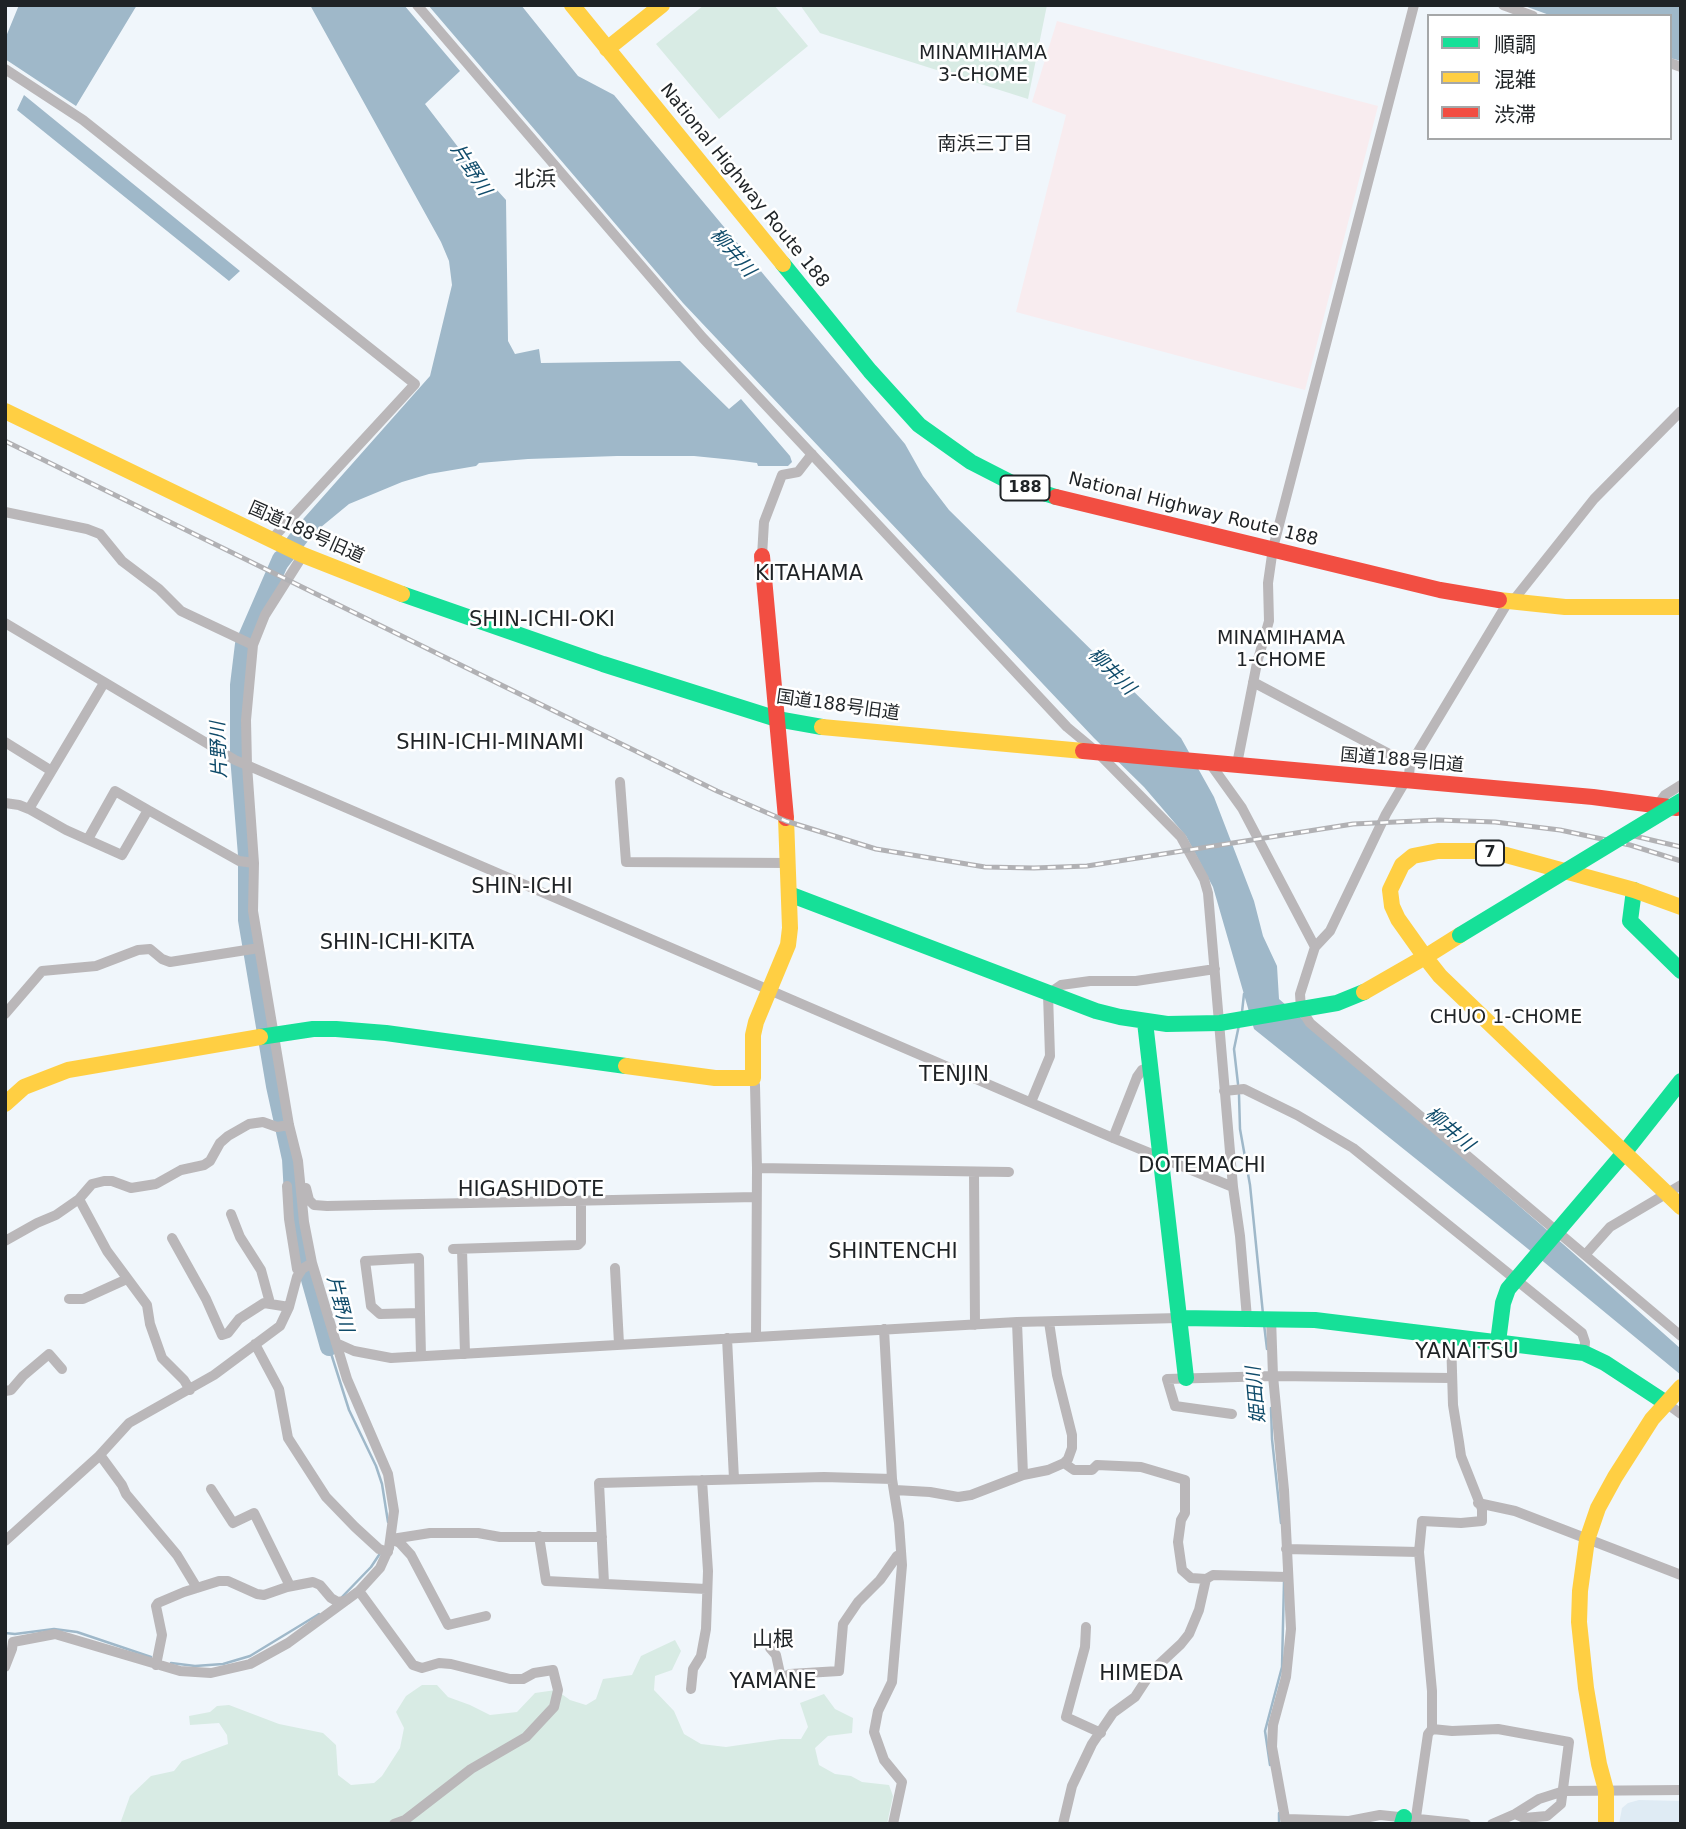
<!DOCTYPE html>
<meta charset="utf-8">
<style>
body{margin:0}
#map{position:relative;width:1686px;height:1829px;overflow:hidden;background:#f0f6fb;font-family:"DejaVu Sans","Noto Sans JP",sans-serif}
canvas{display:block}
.frame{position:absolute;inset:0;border:7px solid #1f2326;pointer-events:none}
.legend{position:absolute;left:1427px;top:14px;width:245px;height:126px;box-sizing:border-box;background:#fff;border:2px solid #a5a7a8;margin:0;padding:9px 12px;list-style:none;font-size:21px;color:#1f2326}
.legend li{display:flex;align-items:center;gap:14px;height:35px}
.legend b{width:35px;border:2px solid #a5a7a8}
</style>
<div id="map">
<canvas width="1686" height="1829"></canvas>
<div class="frame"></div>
<ul class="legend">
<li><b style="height:9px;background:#16e098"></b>順調</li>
<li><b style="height:9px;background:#ffcf43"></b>混雑</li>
<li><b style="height:9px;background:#f24e42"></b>渋滞</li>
</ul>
</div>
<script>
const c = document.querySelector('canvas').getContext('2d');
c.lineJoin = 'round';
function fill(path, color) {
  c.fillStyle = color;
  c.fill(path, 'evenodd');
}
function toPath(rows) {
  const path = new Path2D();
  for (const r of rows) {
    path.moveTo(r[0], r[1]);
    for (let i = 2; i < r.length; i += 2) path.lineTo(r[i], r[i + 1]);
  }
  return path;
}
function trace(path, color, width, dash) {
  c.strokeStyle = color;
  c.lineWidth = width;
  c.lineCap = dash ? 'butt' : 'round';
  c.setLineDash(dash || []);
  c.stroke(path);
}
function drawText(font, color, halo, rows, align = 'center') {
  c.font = font + ' "DejaVu Sans","Noto Sans JP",sans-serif';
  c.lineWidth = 5;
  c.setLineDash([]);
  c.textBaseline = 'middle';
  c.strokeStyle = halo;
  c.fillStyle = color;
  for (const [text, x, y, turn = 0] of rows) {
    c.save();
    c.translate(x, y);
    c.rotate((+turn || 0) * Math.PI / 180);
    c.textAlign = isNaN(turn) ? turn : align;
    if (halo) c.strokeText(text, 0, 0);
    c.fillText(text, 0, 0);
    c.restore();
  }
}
fill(toPath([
 [1639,1800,1681,1801,1681,1824,1619,1824,1622,1808,1628,1803]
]), '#dfebf4');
fill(toPath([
 [1057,21,1378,106,1305,390,1016,312,1066,115,1032,102]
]), '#f8ecef');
fill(toPath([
 [704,5,774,5,808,46,719,119,656,44],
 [800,5,1047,5,1028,99,820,33],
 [675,1640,681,1651,672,1670,655,1676,654,1690,674,1711,684,1734,701,1744,726,1747,781,1739,801,1739,808,1727,800,1703,824,1694,835,1709,853,1718,852,1733,828,1736,815,1748,819,1765,835,1774,851,1776,862,1782,889,1785,893,1796,887,1824,120,1824,130,1796,151,1776,174,1771,182,1761,228,1744,227,1735,219,1723,190,1725,189,1716,210,1712,217,1706,229,1705,279,1724,323,1733,336,1745,338,1775,351,1785,374,1783,382,1776,400,1748,404,1728,396,1712,406,1696,422,1685,437,1685,448,1697,470,1705,490,1715,517,1712,535,1693,556,1690,570,1700,586,1705,596,1699,603,1679,632,1675,641,1656]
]), '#d8ebe4');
fill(toPath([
 [19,5,137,5,76,106,5,59,5,39],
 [310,5,404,5,460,71,425,104,458,147,506,200,508,341,515,354,539,349,541,363,680,361,729,409,741,399,790,456,792,462,788,466,758,466,757,463,734,460,694,456,617,456,528,459,479,463,476,466,429,474,402,482,349,504,315,532,276,582,264,580,273,558,289,535,430,376,452,285,449,261,441,242],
 [428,5,521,5,578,76,614,95,905,444,923,476,949,510,1181,738,1214,797,1254,901,1263,936,1277,966,1279,999,1554,1236,1681,1349,1681,1375,1522,1244,1254,1029,1213,887,1186,836,1144,787,1094,738,683,303],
 [1522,5,1681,5,1681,61,1670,58,1670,16,1552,16],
 [24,95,240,271,229,281,17,110]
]), '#9fb8c9');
trace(toPath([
 [1242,1012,1244,994],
 [1238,1084,1234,1049,1239,1025],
 [1239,1095,1240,1129,1250,1185,1263,1314],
 [1264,1324,1267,1349],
 [329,1347,349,1410,376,1466,382,1484,388,1522],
 [1271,1408,1272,1439,1281,1523],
 [342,1597,371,1567,381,1552],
 [5,1633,15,1634,54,1629,77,1632,151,1657],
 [171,1663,195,1666,223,1664,250,1656,319,1614],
 [1270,1765,1265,1731,1282,1667,1284,1582],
 [1279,1824,1279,1813]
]), '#9fb8c9', 2.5);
trace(toPath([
 [281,559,244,644,239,685,239,756,247,855,247,920,275,1086,291,1159,294,1213,304,1258,329,1347]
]), '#9fb8c9', 18);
trace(toPath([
 [417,5,703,338,1067,727,1097,752,1181,837,1204,879,1208,893,1233,1187,1240,1236,1247,1318],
 [1503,5,1533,16],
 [1670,63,1681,67],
 [5,69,83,120,415,384,271,540],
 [1681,411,1594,499,1516,597,1508,602,1410,765,1409,775,1386,814,1330,931,1315,947,1300,994,1301,1009,1310,1023,1681,1336],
 [5,512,87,529,100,534,122,561,159,589,181,611,253,645],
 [762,556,764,522,782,475,798,472,812,454],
 [5,623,235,760,1113,1138,1233,1187],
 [1253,682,1410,765],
 [5,742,50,770],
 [1209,762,1242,808,1315,947],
 [1237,764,1257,663,1269,621,1268,583,1273,548,1414,5],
 [620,782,626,862,789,863],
 [5,803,19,805,29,809,66,830,122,855,148,810,239,861,254,863],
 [1657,806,1665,795,1681,785],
 [29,809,104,683],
 [88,839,115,791,148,810],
 [5,1014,42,971,96,966,138,950,150,949,162,959,170,962,259,948],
 [753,1078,755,1085,757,1168,756,1337],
 [1224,1091,1244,1089,1297,1115,1353,1148,1582,1333,1585,1342,1584,1353],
 [1031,1102,1050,1056,1048,994,1061,985,1090,981,1136,981,1215,969],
 [1113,1138,1137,1077,1142,1070,1150,1067],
 [757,1168,1009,1172],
 [974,1172,975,1325],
 [287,1186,289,1219,297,1269,300,1272],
 [306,1188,309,1200,314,1205,327,1206,756,1197],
 [79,1199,107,1251,147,1305,150,1324,162,1358,184,1380,190,1390],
 [231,1214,240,1237,261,1270,270,1303],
 [172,1238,206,1299,222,1335,228,1333,239,1319,264,1303,289,1307],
 [5,1241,37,1223,56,1215,79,1199,92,1184,104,1181,112,1181,131,1188,156,1184,181,1170,204,1165,210,1161,220,1143,228,1136,249,1124,263,1122,277,1127,289,1125],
 [453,1249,578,1245,581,1242,581,1201],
 [462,1249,465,1354],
 [1585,1255,1610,1227,1681,1185],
 [615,1268,619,1344],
 [69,1299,83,1299,127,1279],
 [420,1313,380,1314,371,1306,365,1261,419,1258,420,1313,421,1356],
 [1271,1318,1273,1376,1284,1490,1291,1629,1286,1677,1273,1725,1272,1747,1286,1824],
 [1017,1322,1023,1475],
 [884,1329,892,1479,899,1523,902,1565,892,1682,878,1711,874,1732,884,1760,902,1782,893,1824],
 [727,1338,734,1479],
 [336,1343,354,1351,391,1358,1017,1322,1179,1318],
 [255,1344,279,1389,288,1438,326,1497,355,1527,379,1549,388,1552],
 [5,1391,11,1390,23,1376,49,1354,62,1369],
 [1666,1403,1681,1414],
 [1232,1414,1175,1406,1167,1379,1273,1376,1451,1378],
 [100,1455,122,1485,126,1494,177,1555,197,1588],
 [1064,1463,1074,1470,1092,1470,1097,1465,1141,1467,1185,1480,1185,1513,1181,1520,1178,1542,1182,1570,1191,1578,1206,1579],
 [211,1489,233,1523,254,1513,290,1586],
 [895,1490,930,1492,958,1497,971,1495,1023,1475,1048,1470,1064,1463,1068,1459,1072,1448,1072,1435,1057,1375,1049,1322],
 [1478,1503,1515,1511,1681,1575],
 [539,1536,546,1581,706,1589],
 [392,1539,430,1533,478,1533,500,1537,602,1537],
 [392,1539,400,1543,411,1555,448,1625,486,1616],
 [5,1541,98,1457,129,1423,214,1375,280,1326,289,1307,297,1277,302,1269,312,1263],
 [1286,1549,1419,1552],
 [604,1583,599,1483,824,1477,892,1479],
 [359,1591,413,1665,422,1668,439,1663,451,1664,510,1679,523,1679,534,1673,553,1670,558,1690,554,1707,526,1737,471,1769,405,1820,394,1824],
 [1086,1627,1085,1647,1066,1717,1101,1733],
 [770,1648,776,1655,781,1678,790,1674,839,1671,843,1624,858,1602,880,1580,897,1556,901,1554],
 [156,1665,162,1635,156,1606,158,1603,184,1592,219,1581,228,1581,257,1594,264,1595,287,1587,313,1582,320,1585,331,1598,338,1602,344,1601],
 [5,1667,12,1649,13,1642,55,1634,180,1671,211,1673,250,1664,288,1643,359,1591,380,1568,389,1548,394,1511,388,1474,347,1379,312,1263,304,1222,298,1161,289,1125,253,911,254,863,247,765,246,720,253,645,265,615,303,555],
 [691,1689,693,1669,701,1656,706,1629,708,1571,702,1480],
 [1432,1729,1452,1731,1498,1729,1569,1742,1561,1804,1547,1816,1524,1818,1515,1814],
 [1416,1817,1428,1734,1432,1729,1432,1691,1419,1552,1422,1521,1461,1523,1482,1521,1482,1509,1461,1456,1459,1442,1453,1405,1451,1338],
 [1287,1819,1349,1821,1380,1815,1466,1824],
 [1063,1824,1072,1786,1092,1744,1113,1713,1135,1697,1152,1671,1181,1644,1189,1634,1199,1610,1206,1579,1213,1575,1287,1577],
 [1492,1824,1515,1814,1539,1799,1564,1791,1681,1790]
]), '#bab7b9', 10);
trace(toPath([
 [783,264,870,371,919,425,971,462,1012,483,1056,497],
 [402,594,603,664,777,719,822,727],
 [1634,890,1630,921,1681,971],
 [789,894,1096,1011,1120,1017,1167,1024,1220,1023,1337,1003,1364,992],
 [1145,1022,1186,1378],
 [260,1037,313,1029,336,1029,386,1033,626,1066],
 [1179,1318,1315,1320,1584,1353,1605,1363,1666,1403],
 [1498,1342,1503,1303,1508,1289,1624,1153,1681,1081],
 [1402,1824,1404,1817]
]), '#16e098', 16);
trace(toPath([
 [572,5,783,264],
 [607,49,662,5],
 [5,411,303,555,402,594],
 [1499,600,1565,607,1681,607],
 [822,727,1083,751],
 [1460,935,1425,957,1398,919,1392,906,1390,890,1402,865,1413,856,1438,851,1478,851,1506,855,1634,890,1681,907],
 [1364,992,1425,957,1440,976,1681,1207],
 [626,1066,715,1078,753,1078,753,1035,756,1022,788,945,790,928,786,818],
 [5,1104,24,1087,68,1070,260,1037],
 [1606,1824,1606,1790,1599,1764,1586,1688,1579,1622,1580,1591,1587,1540,1598,1508,1615,1477,1652,1419,1681,1387]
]), '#ffcf43', 16);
trace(toPath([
 [1056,497,1440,590,1499,600],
 [762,556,786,818],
 [1083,751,1593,797,1677,808]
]), '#f24e42', 16);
const rail = toPath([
 [5,441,717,791,786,821,876,849,985,867,1034,868,1087,866,1353,824,1438,820,1495,822,1560,830,1630,845,1681,861],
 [1626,834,1681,847]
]);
trace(rail, '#b1b1b4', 5);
trace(rail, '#fff', 2.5, [8]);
trace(toPath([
 [1460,935,1681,801]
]), '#16e098', 16);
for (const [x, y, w] of [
 [1025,488,49],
 [1490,853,28]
]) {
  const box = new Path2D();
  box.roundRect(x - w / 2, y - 12.5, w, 25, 5);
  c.fillStyle = '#fff';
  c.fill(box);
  trace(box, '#1f2326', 2);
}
drawText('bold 16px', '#1f2326', null, [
 ["188",1025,488],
 ["7",1490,853]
]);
drawText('18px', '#1f2326', '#fff', [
 ["National Highway Route 188",744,186,51],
 ["National Highway Route 188",1193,510,14],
 ["国道188号旧道",306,533,24],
 ["国道188号旧道",838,706,8],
 ["国道188号旧道",1402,761,5]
]);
drawText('19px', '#1f2326', '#fff', [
 ["MINAMIHAMA",983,54],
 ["3-CHOME",983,76],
 ["南浜三丁目",985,145],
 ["MINAMIHAMA",1281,639],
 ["1-CHOME",1281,661],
 ["CHUO 1-CHOME",1506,1018]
]);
drawText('italic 19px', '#0f4b6a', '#fff', [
 ["片野川",470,170,57],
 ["柳井川",732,253,49],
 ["柳井川",1111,672,45],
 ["片野川",220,750,-92],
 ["柳井川",1449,1130,40],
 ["片野川",339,1304,76],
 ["姫田川",1257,1395,-95]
]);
drawText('21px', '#1f2326', '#fff', [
 ["北浜",535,181],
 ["KITAHAMA",809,575],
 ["SHIN-ICHI-OKI",542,621],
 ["SHIN-ICHI-MINAMI",490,744],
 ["SHIN-ICHI",522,888],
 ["SHIN-ICHI-KITA",397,944],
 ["TENJIN",954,1076],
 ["DOTEMACHI",1202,1167],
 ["HIGASHIDOTE",531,1191],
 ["SHINTENCHI",893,1253],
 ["YANAITSU",1467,1353],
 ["山根",773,1641],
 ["HIMEDA",1141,1675],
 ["YAMANE",773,1683]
]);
</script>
